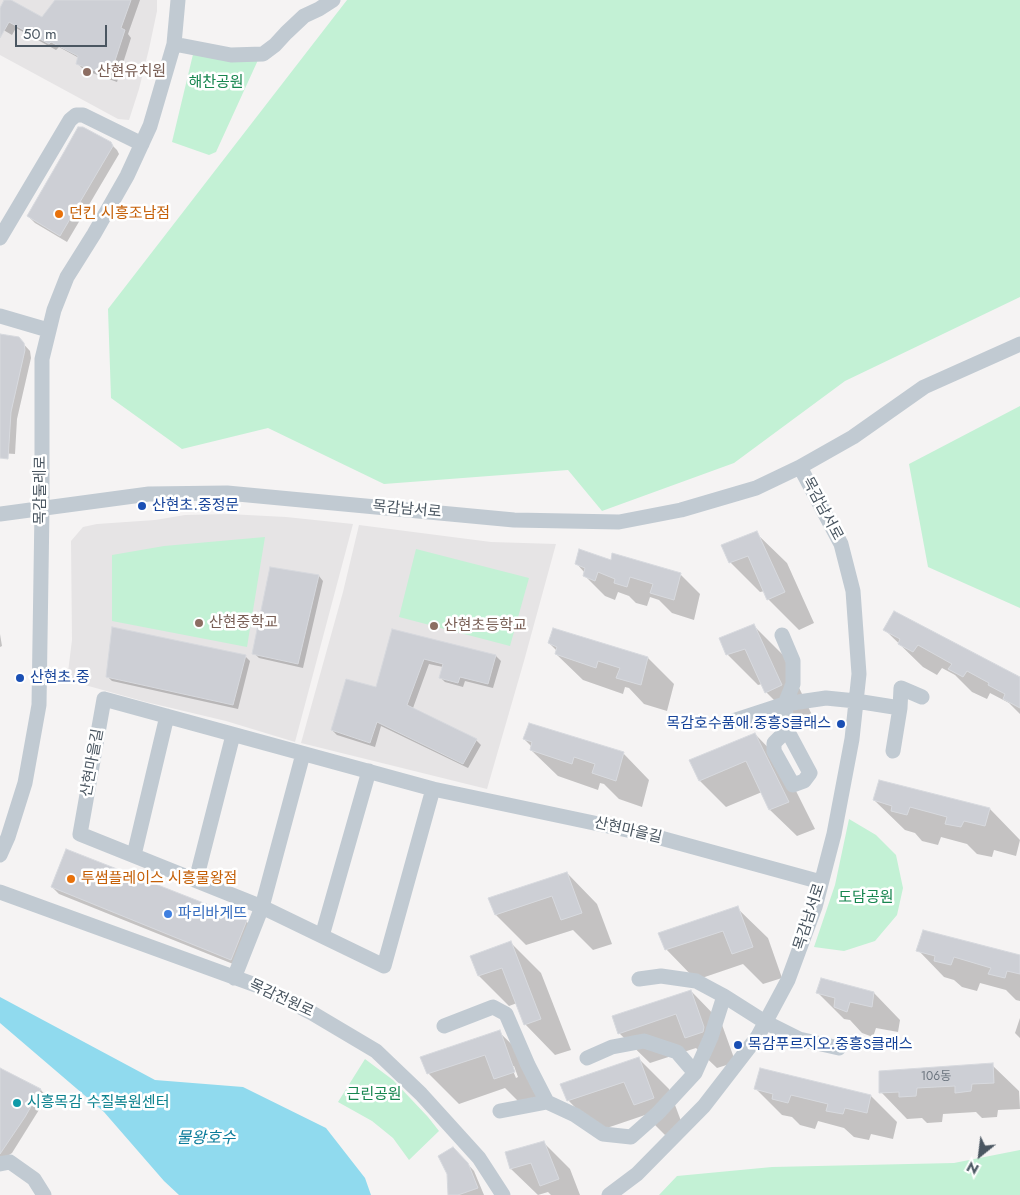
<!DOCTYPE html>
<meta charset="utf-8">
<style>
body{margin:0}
#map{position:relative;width:1020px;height:1195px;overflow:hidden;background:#f5f3f3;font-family:Jost,sans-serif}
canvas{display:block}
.north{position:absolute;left:955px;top:1130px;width:50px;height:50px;-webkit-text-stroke:4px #fff;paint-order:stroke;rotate:209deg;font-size:14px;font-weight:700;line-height:20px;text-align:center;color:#4a5661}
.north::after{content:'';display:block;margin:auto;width:18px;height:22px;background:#4a5661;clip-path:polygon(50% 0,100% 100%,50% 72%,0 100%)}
.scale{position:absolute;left:15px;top:25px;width:92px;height:22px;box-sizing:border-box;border:2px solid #4a5661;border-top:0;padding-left:6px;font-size:15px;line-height:18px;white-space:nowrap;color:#4a5661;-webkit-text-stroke:4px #fff;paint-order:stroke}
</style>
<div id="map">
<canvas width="1020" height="1195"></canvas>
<div class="north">N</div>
<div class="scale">50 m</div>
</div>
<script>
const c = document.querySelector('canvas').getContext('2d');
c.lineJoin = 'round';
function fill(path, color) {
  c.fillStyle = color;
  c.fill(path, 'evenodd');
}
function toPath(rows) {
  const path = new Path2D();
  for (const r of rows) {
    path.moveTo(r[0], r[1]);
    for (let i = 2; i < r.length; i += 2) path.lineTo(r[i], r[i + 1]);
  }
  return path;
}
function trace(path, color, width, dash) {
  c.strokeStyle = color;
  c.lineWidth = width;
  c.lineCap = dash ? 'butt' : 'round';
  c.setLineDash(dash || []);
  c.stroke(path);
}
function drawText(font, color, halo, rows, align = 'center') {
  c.font = font + ' Jost,"Noto Sans KR",sans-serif';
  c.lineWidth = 5;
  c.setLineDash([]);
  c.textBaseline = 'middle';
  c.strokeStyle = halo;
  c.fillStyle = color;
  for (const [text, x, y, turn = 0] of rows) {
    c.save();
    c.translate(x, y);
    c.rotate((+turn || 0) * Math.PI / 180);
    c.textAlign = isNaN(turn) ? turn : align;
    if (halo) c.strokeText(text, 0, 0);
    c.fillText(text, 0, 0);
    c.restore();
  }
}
fill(toPath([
 [0,0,157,0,157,11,149,49,139,89,129,120,118,119,0,55],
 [228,514,286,517,353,524,295,742,226,721,146,702,67,680,72,640,71,541,83,527,97,524,155,520,185,515],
 [359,525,491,542,556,544,524,661,487,789,301,743,343,592]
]), '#e6e4e5');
fill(toPath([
 [347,0,1020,0,1020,297,845,381,734,463,602,511,568,470,384,484,268,428,182,449,111,398,108,309],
 [195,46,258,60,216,152,209,155,172,142],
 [1020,406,1020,608,928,567,909,464],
 [265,537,247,647,112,621,112,555,164,546],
 [416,549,529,578,510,646,399,617],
 [849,819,876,835,896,855,903,888,897,915,875,941,844,951,814,947,835,885],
 [365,1059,393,1080,428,1117,439,1131,409,1160,393,1138,372,1121,338,1102],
 [1020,1150,1020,1195,659,1195,677,1176,772,1167,954,1163]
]), '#c3f1d5');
fill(toPath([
 [0,997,155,1080,243,1087,326,1128,365,1178,371,1195,179,1195,164,1181,104,1112,0,1023]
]), '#90daee');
fill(toPath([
 [6,0,8,0,42,18,57,0,140,0,128,34,131,38,117,82,84,70,77,63,79,58,59,47,56,50,16,28,12,35,0,28,0,10],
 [110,143,117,150,119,154,67,242,35,223,28,216],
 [0,335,18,338,30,351,31,358,17,419,15,454,0,453],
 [756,533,787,563,814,623,799,630,768,599,765,591,760,592,730,562],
 [612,561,680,574,700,594,694,620,672,613,659,600,650,597,647,606,636,603,629,596,618,592,615,600,605,596,584,575,585,573,576,563],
 [319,576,323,581,303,668,259,658,254,653],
 [754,626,784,656,812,715,796,722,766,692,762,684,758,685,727,654],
 [393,630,496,656,501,661,493,688,465,681,463,687,445,682,440,677,443,667,429,664,413,708,476,740,481,745,468,768,381,726,375,747,337,735,332,730,377,689],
 [885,630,1020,679,1020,714,1009,703,990,693,987,699,972,692,955,675,942,668,937,675,923,667],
 [0,634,2,646,0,647],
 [549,643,648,658,674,684,667,711,644,704,629,688,625,687,623,694,583,680,556,654,557,651],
 [245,656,250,661,238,709,112,681,107,676],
 [755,734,781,761,815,829,797,836,770,810,762,792,726,807,700,781,691,761],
 [524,739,623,753,649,780,642,807,619,799,604,784,600,783,598,790,558,776,531,750,532,747],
 [874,800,990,809,1020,840,1016,856,994,850,992,857,977,854,967,844,941,837,938,845,922,841,915,833,905,830],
 [567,873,597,904,612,944,593,950,573,930,526,945,496,915,490,899],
 [52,887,246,921,253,928,238,966,59,894],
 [737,908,768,938,782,978,763,984,743,964,696,980,666,949],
 [511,943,541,973,571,1050,555,1055,525,1024,517,1003,509,1006,479,976],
 [918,950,1020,956,1020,1001,1016,1000,1006,990,980,983,977,991,962,987,954,980,944,977],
 [691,991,721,1022,734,1058,733,1063,717,1068,696,1048,650,1063,619,1033],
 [817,992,874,993,900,1020,898,1032,876,1028,873,1037,862,1033,850,1020,844,1019],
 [1020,1018,1020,1038,1015,1033],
 [499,1032,530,1062,544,1102,525,1108,505,1088,459,1104,428,1073],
 [511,1066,514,1066,518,1077,516,1078],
 [639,1059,669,1089,684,1129,665,1135,645,1115,598,1131,568,1100],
 [992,1065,1019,1091,1020,1109,998,1110,997,1117,982,1118,976,1112,943,1114,942,1122,927,1123,922,1118,907,1119,881,1092],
 [0,1070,41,1090,47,1097,12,1153,0,1161],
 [755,1088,871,1096,897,1122,893,1139,871,1134,869,1140,854,1137,844,1128,818,1121,815,1129,800,1125,792,1117,782,1115],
 [543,1142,570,1169,580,1195,551,1195,548,1192,538,1195,511,1169],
 [460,1155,474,1171,484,1195,449,1195]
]), '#0003');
const building = toPath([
 [4,0,11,0,42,17,55,0,131,0,121,28,125,30,110,76,76,64,78,56,51,42,49,44,9,22,0,38,0,8,4,0],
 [78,127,83,127,111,142,113,146,60,236,27,216,64,152,78,127],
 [0,334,19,337,24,343,25,350,11,412,8,459,0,458,0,334],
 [757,531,785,592,767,600,748,556,729,563,721,545,757,531],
 [579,549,611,560,612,553,681,573,674,600,650,593,653,584,630,577,627,587,614,583,615,579,598,572,595,581,583,576,585,568,575,564,579,549],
 [270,567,319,575,298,664,252,654,270,567],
 [894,611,1020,677,1020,708,1003,699,1005,694,988,685,989,683,967,671,963,677,948,669,952,664,918,645,913,652,898,644,900,639,883,630,894,611],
 [754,624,782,685,765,693,745,649,726,655,719,638,754,624],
 [112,627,246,655,233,705,106,677,112,627],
 [553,628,648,657,641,685,616,678,620,668,598,661,596,668,555,654,557,647,548,643,553,628],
 [392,629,496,655,488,684,460,677,458,683,439,678,443,664,424,659,407,705,477,739,463,764,377,722,370,743,331,730,346,679,376,687,392,629],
 [529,723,624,752,616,781,592,773,595,764,574,757,572,764,530,750,532,742,523,739,529,723],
 [755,733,789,802,769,810,746,761,699,781,689,760,755,733],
 [879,780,990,808,985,826,964,821,961,827,945,824,947,817,910,807,907,815,891,811,892,806,873,800,879,780],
 [66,849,247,920,231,960,51,887,66,849],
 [567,872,582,913,561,920,552,896,495,915,488,898,567,872],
 [738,906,753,947,732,954,723,931,665,950,658,933,738,906],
 [923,930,1020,955,1020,974,1007,971,1005,978,988,974,991,968,954,957,951,965,934,961,935,956,916,951,923,930],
 [511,941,541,1019,524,1025,502,968,478,976,470,956,511,941],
 [821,978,874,992,872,1007,850,1002,847,1012,834,1007,835,998,816,993,821,978],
 [691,990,704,1027,703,1032,685,1038,676,1014,618,1034,612,1016,691,990],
 [500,1030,515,1072,494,1079,485,1055,427,1074,420,1057,500,1030],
 [639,1057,654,1098,634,1105,624,1082,567,1101,560,1084,639,1057],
 [993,1063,994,1083,972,1084,971,1091,955,1093,955,1086,917,1088,916,1096,899,1097,899,1092,879,1093,879,1071,993,1063],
 [0,1068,41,1089,25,1117,0,1154,0,1068],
 [760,1068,871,1095,867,1113,845,1108,843,1114,826,1111,828,1104,791,1095,788,1103,772,1099,773,1094,754,1089,760,1068],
 [544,1141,559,1179,540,1186,531,1163,510,1169,505,1152,544,1141],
 [453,1147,468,1163,478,1188,458,1195,448,1195,447,1174,438,1156,453,1147]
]);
fill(building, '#cdcfd5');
trace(building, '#d7d9de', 1);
trace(toPath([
 [174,44,231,55,263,54,275,45,286,33,304,16,319,9,333,0],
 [0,238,70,120,76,115,83,115,142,144],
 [0,316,48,330],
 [800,467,853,437,924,387,1020,344],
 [0,514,149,494,227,493,514,520,619,522,681,510,756,488,800,467,841,544,853,591,859,674,852,739,834,834,815,907,788,980,758,1036,704,1106,637,1174,609,1195],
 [782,635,793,661,793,684,785,704,787,730,810,773,804,781,793,785,774,751,774,743,787,730],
 [104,699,433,789,384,966,262,907,80,834,104,699],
 [900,708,901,688,922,697],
 [730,722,785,704,826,698,856,701,900,708,893,751],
 [433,789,646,834,821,882],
 [0,855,8,837,25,783,39,705,42,509,42,359,54,310,67,277,94,234,127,176,150,126,174,44,178,0],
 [134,855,167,716],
 [196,880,233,735],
 [0,892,261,987,312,1013,376,1051,421,1094,479,1158,503,1195],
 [322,936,369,771],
 [234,978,262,907,303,754],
 [639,979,661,976,696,981,724,996,765,1022,799,1039,839,1048],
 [444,1026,493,1007,506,1014,528,1065,547,1102],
 [587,1058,612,1047,644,1041,677,1052,695,1073],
 [500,1111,547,1102,575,1115,603,1134,631,1137,658,1113,695,1073,711,1037,724,996],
 [0,1164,10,1162,34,1179,44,1195]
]), '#c1cad2', 15);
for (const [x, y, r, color] of [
 [87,72,5,"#8d6e63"],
 [59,214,5,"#e8710a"],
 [142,506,5,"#1a4fb4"],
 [199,623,5,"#8d6e63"],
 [434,626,5,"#8d6e63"],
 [20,678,5,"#1a4fb4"],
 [841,724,5,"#1a4fb4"],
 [71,879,5,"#e8710a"],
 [168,914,5,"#3f7fe0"],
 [738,1045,5,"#1a4fb4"],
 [17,1103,5,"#0f9aa8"]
]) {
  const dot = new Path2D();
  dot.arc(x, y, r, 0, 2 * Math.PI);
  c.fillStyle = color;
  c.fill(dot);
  trace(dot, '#fff', 2);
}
drawText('12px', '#6b747e', null, [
 ["106동",936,1077]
]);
drawText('15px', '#785e54', '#fff', [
 ["산현유치원",97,72],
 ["산현중학교",209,623],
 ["산현초등학교",444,626]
], 'left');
drawText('15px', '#17864f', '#fff', [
 ["해찬공원",216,83],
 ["도담공원",866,898],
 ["근린공원",374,1095]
]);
drawText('15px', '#c56008', '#fff', [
 ["던킨 시흥조남점",69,214],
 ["투썸플레이스 시흥물왕점",81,879]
], 'left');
drawText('15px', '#4a5661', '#fff', [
 ["목감둘레로",41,490,-90],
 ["목감남서로",822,509,62],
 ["목감남서로",407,510,5],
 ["산현마을길",93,763,-80],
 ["산현마을길",628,831,13],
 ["목감남서로",810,917,-72],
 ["목감전원로",281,999,25]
]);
drawText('15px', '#164399', '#fff', [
 ["산현초.중정문",152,506],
 ["산현초.중",30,678],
 ["목감호수품애.중흥S클래스",831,724,"right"],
 ["목감푸르지오.중흥S클래스",748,1045]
], 'left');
drawText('15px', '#366cbe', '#fff', [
 ["파리바게뜨",178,914]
], 'left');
drawText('15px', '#0d838f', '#fff', [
 ["시흥목감 수질복원센터",27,1103]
], 'left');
drawText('italic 16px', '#0c7c9b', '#fff', [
 ["물왕호수",206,1139]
]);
</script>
